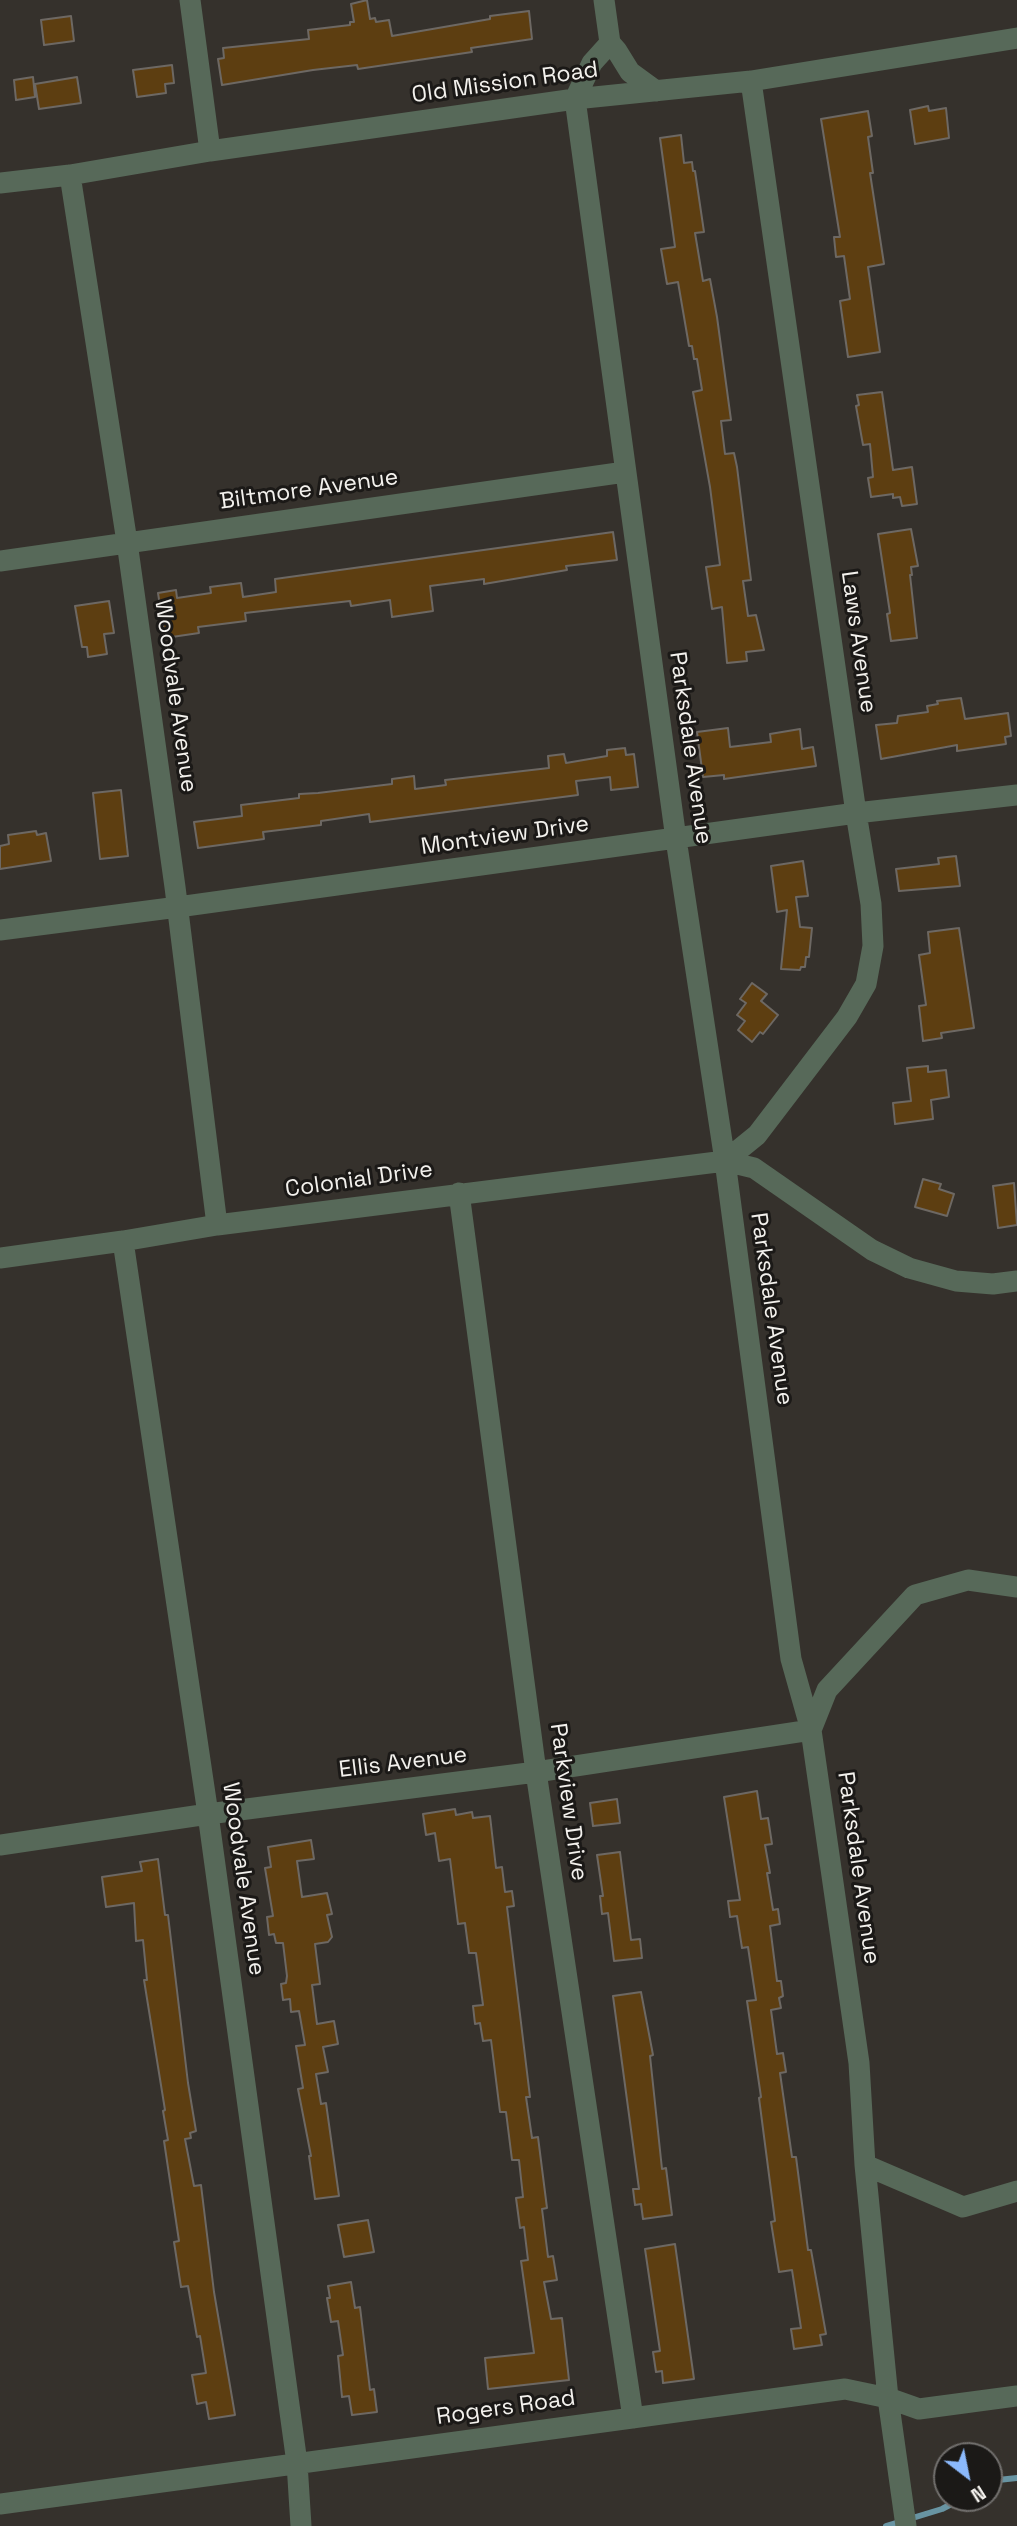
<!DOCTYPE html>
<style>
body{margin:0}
#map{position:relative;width:1017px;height:2526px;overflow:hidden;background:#35312c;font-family:"Space Grotesk",sans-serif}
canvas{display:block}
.north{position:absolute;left:933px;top:2442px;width:70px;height:70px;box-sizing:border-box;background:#1b1917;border:2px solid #716f6d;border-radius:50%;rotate:148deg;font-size:19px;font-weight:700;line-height:28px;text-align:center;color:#f3f1ed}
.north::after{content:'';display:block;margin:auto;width:24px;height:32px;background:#8bb9fc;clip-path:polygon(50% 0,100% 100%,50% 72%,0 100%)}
</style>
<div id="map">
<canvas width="1017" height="2526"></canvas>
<div class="north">N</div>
</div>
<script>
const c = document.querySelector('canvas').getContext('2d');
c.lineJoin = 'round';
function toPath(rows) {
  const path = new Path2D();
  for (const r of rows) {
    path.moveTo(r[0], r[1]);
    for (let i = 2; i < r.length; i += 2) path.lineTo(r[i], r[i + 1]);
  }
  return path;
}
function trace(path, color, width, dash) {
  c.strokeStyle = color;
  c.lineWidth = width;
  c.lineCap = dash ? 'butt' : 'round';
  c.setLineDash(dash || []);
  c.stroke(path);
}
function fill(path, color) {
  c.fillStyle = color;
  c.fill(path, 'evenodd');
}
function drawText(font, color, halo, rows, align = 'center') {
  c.font = font + ' "Space Grotesk",sans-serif';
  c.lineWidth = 6;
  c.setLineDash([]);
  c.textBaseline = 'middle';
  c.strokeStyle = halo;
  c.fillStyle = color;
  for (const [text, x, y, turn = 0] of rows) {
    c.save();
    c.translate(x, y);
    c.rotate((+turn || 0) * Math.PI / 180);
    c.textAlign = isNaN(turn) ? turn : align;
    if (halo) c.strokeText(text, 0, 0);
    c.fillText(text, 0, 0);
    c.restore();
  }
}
trace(toPath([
 [989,2485,998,2480,1017,2478],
 [886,2526,942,2509,963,2498]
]), '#6894a2', 6);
const building = toPath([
 [367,0,370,19,375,18,376,22,389,20,392,36,490,19,490,16,529,11,532,39,471,48,472,52,358,69,357,65,313,70,222,85,218,59,224,58,223,48,309,39,308,30,350,25,350,22,354,22,351,4,367,0],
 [71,16,74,41,44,45,41,20,71,16],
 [172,65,174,83,165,84,166,93,137,97,133,70,172,65],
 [33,77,35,97,16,100,14,80,33,77],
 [77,77,81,103,39,109,35,84,77,77],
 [928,106,929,111,946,108,949,138,915,144,910,110,928,106],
 [868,111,872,136,868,137,873,173,870,173,884,264,868,267,880,352,848,357,840,301,850,299,844,256,836,257,834,237,840,237,821,119,868,111],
 [681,135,684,163,692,162,693,171,695,171,704,232,695,233,703,281,710,279,717,317,731,420,721,421,725,454,734,453,737,467,751,580,743,581,748,616,756,615,764,650,746,652,747,661,727,663,722,607,712,609,706,567,720,565,710,487,693,392,702,390,697,359,694,359,692,346,689,346,678,282,667,284,661,249,675,247,660,138,681,135],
 [882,392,893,470,912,467,917,504,902,506,900,497,893,498,893,494,871,497,868,478,873,477,870,444,863,445,856,406,859,405,857,395,882,392],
 [911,529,918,566,911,567,912,575,910,575,917,638,891,641,887,614,890,613,878,534,911,529],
 [613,532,617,560,566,566,567,570,484,584,484,579,430,586,433,611,392,617,390,600,351,606,350,601,245,613,246,621,198,627,199,633,165,638,158,593,176,590,177,598,211,593,210,587,241,583,243,597,276,592,275,579,613,532],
 [109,601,114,633,104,634,107,654,88,657,87,647,82,647,75,606,109,601],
 [961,698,965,719,1008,713,1011,736,1005,737,1006,744,957,751,957,745,881,759,876,725,897,723,898,716,928,712,927,706,938,704,937,701,961,698],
 [728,728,730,747,771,742,770,734,800,729,802,749,813,747,816,766,724,779,724,775,703,777,697,732,728,728],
 [625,748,626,755,634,754,638,787,611,790,610,777,576,781,578,795,370,822,369,814,321,821,321,825,263,832,264,839,198,848,194,822,242,816,241,805,299,798,299,794,318,793,392,784,392,779,414,776,415,789,446,785,445,780,549,768,548,756,564,754,566,763,607,756,607,750,625,748],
 [121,790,128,856,100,859,93,793,121,790],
 [36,831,37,835,46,833,51,861,0,869,0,846,9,844,8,835,36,831],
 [956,856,960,886,899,891,896,869,939,864,938,858,956,856],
 [803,861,808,896,796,897,800,927,812,928,809,957,806,957,805,967,801,967,800,970,781,969,787,910,777,912,771,866,803,861],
 [959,928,974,1028,941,1033,942,1038,923,1041,919,1006,926,1005,919,955,930,953,928,932,959,928],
 [752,983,767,994,761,1001,778,1015,763,1034,760,1032,752,1042,738,1030,745,1021,737,1015,746,1003,740,999,752,983],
 [928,1066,928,1072,946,1070,949,1097,931,1100,933,1119,895,1124,893,1103,911,1101,907,1068,928,1066],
 [923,1179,941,1184,939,1189,954,1194,947,1216,915,1207,923,1179],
 [1014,1183,1017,1225,998,1228,993,1186,1014,1183],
 [757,1791,761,1819,768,1818,772,1844,765,1845,770,1873,767,1873,773,1910,778,1909,780,1924,770,1926,777,1981,781,1981,783,1996,779,1998,781,2008,771,2010,777,2054,783,2053,786,2072,780,2073,792,2157,796,2157,808,2250,811,2250,826,2334,820,2335,822,2345,794,2349,791,2329,801,2328,792,2270,779,2272,771,2222,775,2221,759,2098,761,2097,747,2001,756,2000,748,1947,742,1948,737,1916,730,1917,728,1901,740,1900,724,1797,757,1791],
 [617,1799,620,1823,593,1826,590,1803,617,1799],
 [455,1809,456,1815,472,1812,473,1818,490,1816,496,1868,502,1867,505,1892,512,1891,514,1906,507,1907,530,2097,526,2097,532,2138,538,2137,547,2208,542,2209,548,2257,553,2256,557,2280,544,2282,551,2319,562,2318,569,2380,488,2389,485,2358,534,2353,521,2261,528,2260,524,2227,520,2228,516,2198,523,2197,519,2160,512,2160,506,2112,500,2112,491,2040,483,2041,480,2023,475,2024,473,2006,483,2005,476,1953,469,1953,465,1923,458,1924,450,1859,439,1861,435,1833,426,1835,423,1814,455,1809],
 [311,1840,314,1859,297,1861,302,1897,327,1893,332,1914,327,1915,332,1937,328,1942,315,1944,320,1984,312,1985,317,2024,334,2021,338,2044,323,2047,328,2072,316,2074,321,2104,326,2103,339,2196,315,2199,309,2156,311,2156,298,2089,303,2088,296,2046,305,2045,299,2011,291,2012,290,1999,283,2000,281,1984,286,1983,287,1976,283,1943,276,1943,274,1934,269,1935,267,1917,273,1916,265,1868,271,1867,268,1847,311,1840],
 [620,1852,631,1940,640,1939,642,1958,614,1961,608,1913,602,1914,600,1896,603,1896,597,1855,620,1852],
 [158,1859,165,1915,168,1915,188,2083,196,2131,190,2133,191,2138,185,2139,194,2186,201,2185,214,2292,235,2415,209,2419,206,2402,197,2404,192,2375,206,2373,200,2336,197,2337,188,2286,181,2287,174,2242,179,2241,164,2141,168,2140,163,2111,165,2110,144,1980,147,1980,143,1940,136,1941,134,1903,106,1907,102,1877,142,1871,140,1862,158,1859],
 [641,1992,653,2055,650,2056,662,2169,666,2168,672,2215,643,2219,641,2204,635,2205,633,2189,639,2189,613,1996,641,1992],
 [368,2220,374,2252,344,2257,338,2225,368,2220],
 [675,2244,694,2379,663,2383,662,2371,656,2372,653,2352,660,2351,645,2249,675,2244],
 [351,2282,355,2308,360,2307,370,2390,374,2389,377,2412,352,2415,349,2396,342,2397,338,2356,343,2355,338,2321,331,2322,327,2298,330,2298,328,2286,351,2282]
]);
fill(building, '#5d3e11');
trace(building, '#6d6863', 2);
trace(toPath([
 [190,0,210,151],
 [610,43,617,51,630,72,656,91],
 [575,99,676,839,725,1161,791,1659,811,1730,859,2063,865,2165,888,2398,906,2526],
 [575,99,592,63,610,43,604,0],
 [70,175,127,542,175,887,217,1225],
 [0,183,70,175,210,151,575,99,751,81,1017,38],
 [0,561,625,472],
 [0,930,178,907,856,813,1017,795],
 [725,1161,757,1135,847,1017,866,984,873,946,871,904,856,813,751,81],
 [459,1193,536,1772,633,2418],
 [123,1241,208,1814,297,2463,301,2526],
 [0,1258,123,1241,217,1225,725,1161,754,1168,872,1250,909,1268,956,1281,993,1284,1017,1281],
 [0,1845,208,1814,536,1772,811,1730,827,1690,915,1595,968,1580,1017,1587],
 [865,2165,963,2207,1017,2191],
 [0,2504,845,2389,888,2398,919,2409,1017,2396]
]), '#576959', 21);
drawText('23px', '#f3f1ed', '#1b1917', [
 ["Old Mission Road",505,83,-8],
 ["Biltmore Avenue",309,490,-8],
 ["Laws Avenue",858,642,82],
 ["Woodvale Avenue",175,696,82],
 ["Parksdale Avenue",690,748,82],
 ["Montview Drive",505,836,-8],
 ["Colonial Drive",359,1180,-8],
 ["Parksdale Avenue",771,1309,82],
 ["Ellis Avenue",403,1763,-7],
 ["Parkview Drive",568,1802,82],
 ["Parksdale Avenue",858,1868,82],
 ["Woodvale Avenue",243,1879,82],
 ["Rogers Road",506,2408,-8]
]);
</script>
